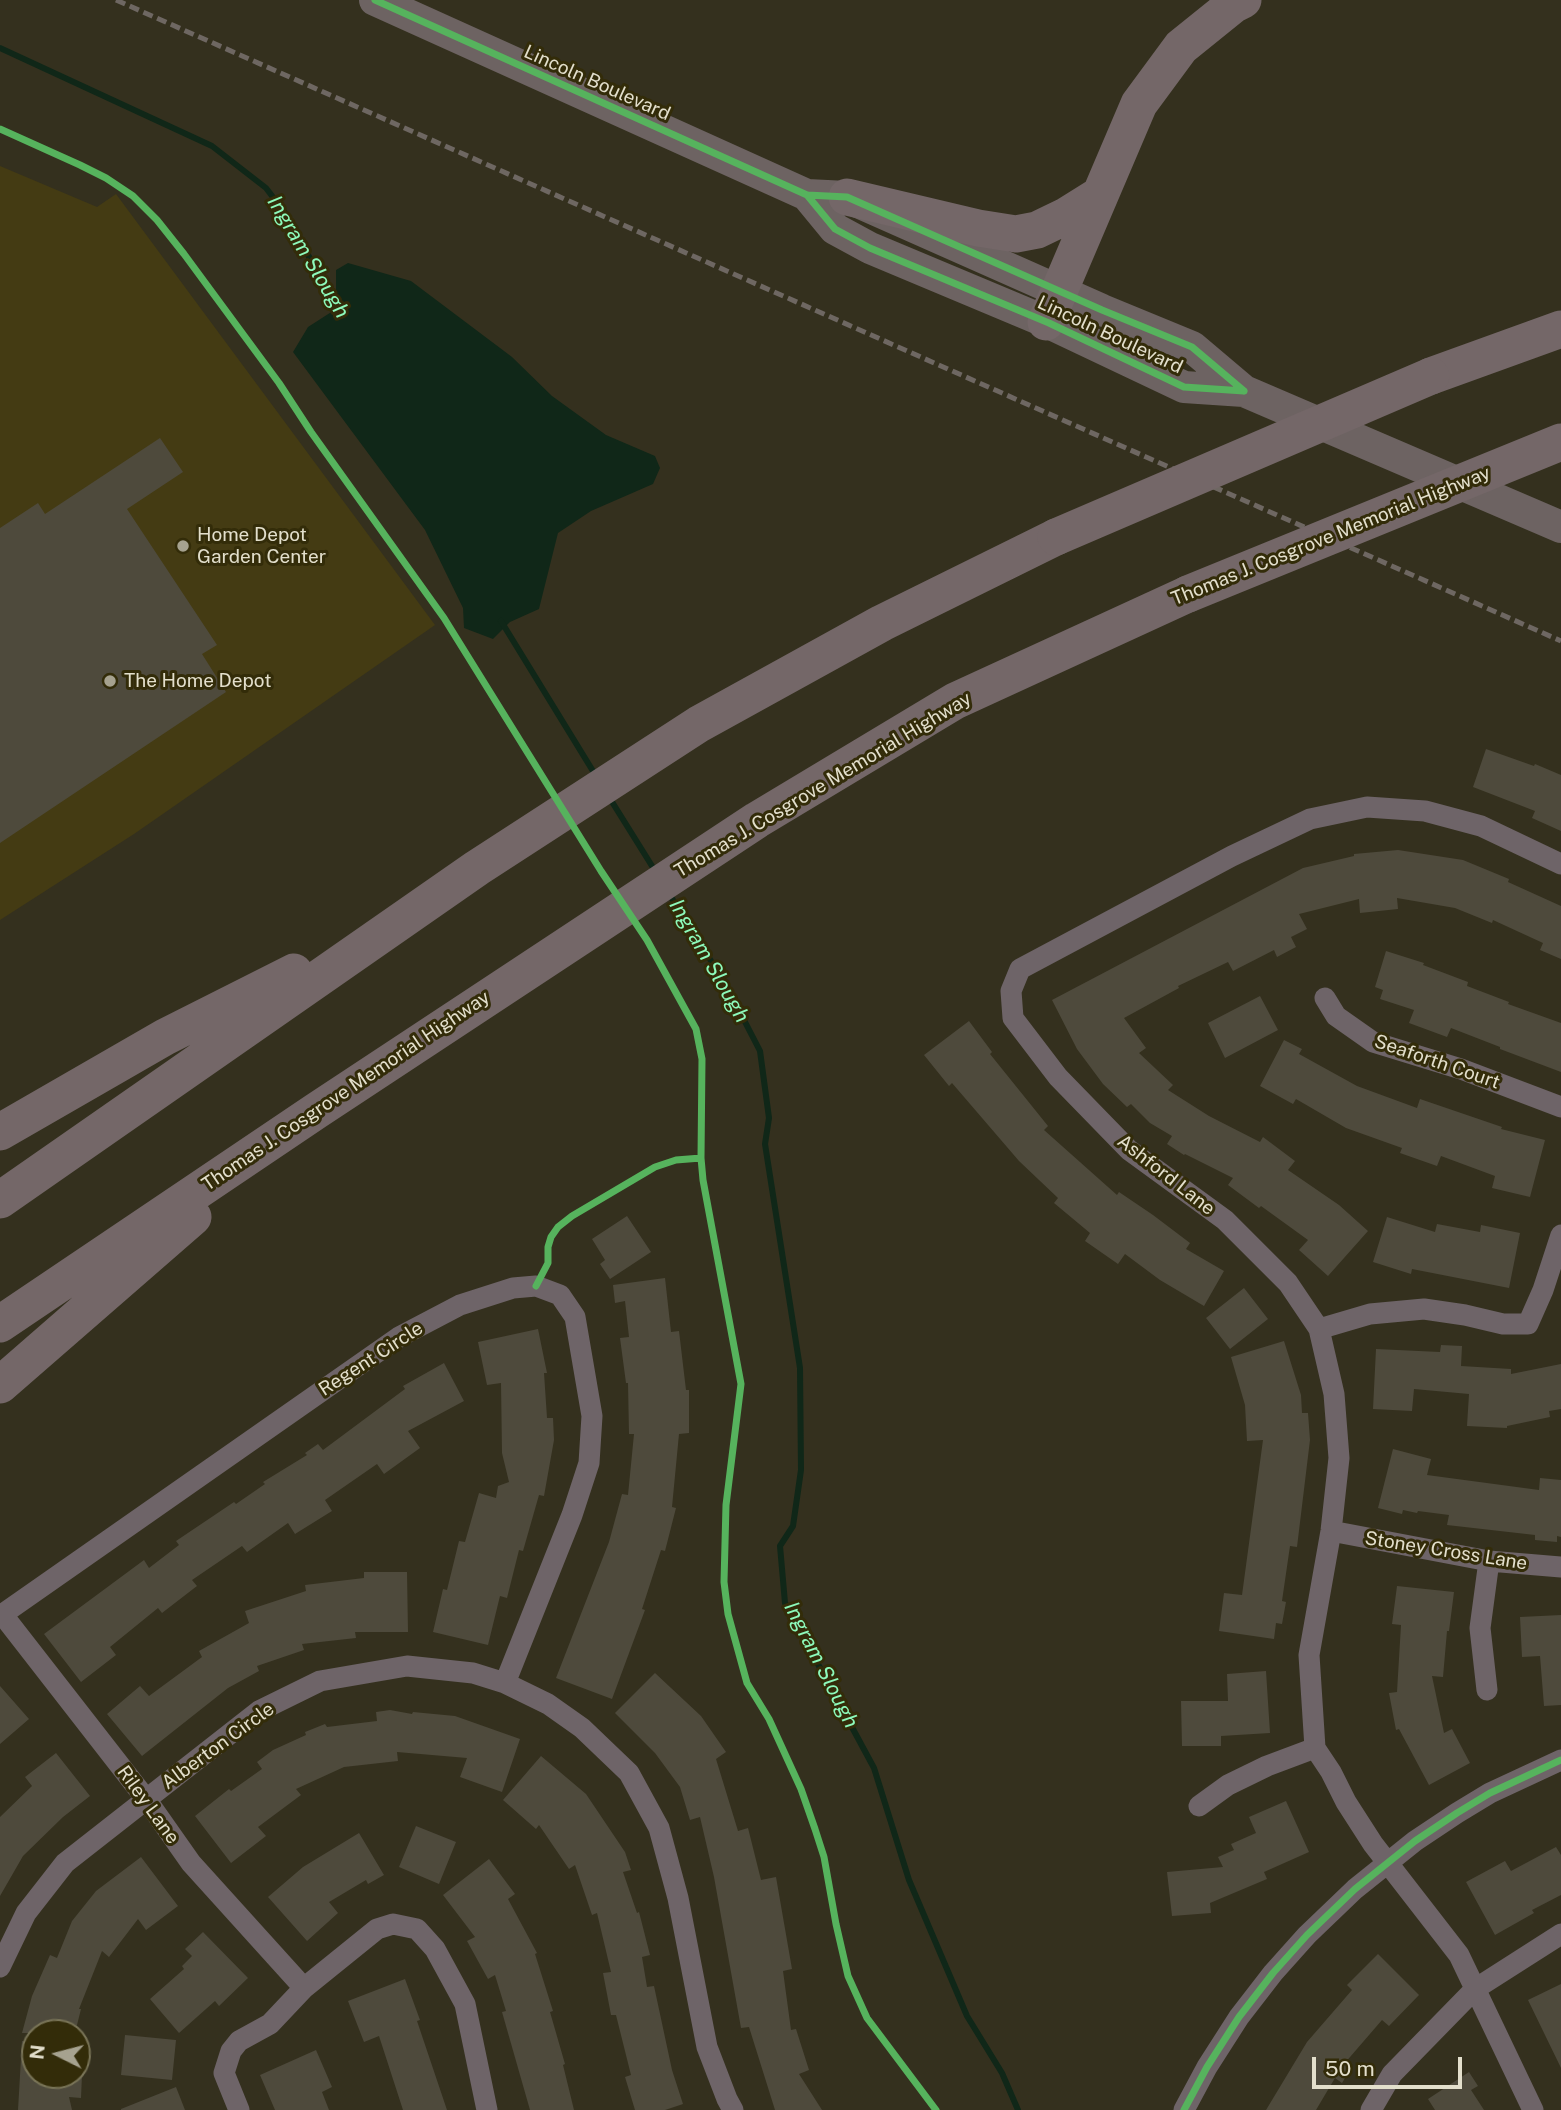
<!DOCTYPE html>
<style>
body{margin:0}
#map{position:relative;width:1561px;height:2110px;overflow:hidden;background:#34301e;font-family:"Public Sans",sans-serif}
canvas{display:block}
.north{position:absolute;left:21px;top:2019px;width:70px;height:70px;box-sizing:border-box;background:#332c09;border:2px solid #797457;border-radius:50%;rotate:276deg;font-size:19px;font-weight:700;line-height:28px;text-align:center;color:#e3dfcc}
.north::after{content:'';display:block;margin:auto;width:24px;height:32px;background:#a6a28f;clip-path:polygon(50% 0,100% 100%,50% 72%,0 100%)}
.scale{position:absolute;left:1312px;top:2057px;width:150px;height:32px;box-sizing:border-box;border:4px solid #e3dfcc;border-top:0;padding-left:9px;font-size:21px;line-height:24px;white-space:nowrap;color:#e3dfcc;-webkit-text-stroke:5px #332c09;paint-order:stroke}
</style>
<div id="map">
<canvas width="1561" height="2110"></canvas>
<div class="north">N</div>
<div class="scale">50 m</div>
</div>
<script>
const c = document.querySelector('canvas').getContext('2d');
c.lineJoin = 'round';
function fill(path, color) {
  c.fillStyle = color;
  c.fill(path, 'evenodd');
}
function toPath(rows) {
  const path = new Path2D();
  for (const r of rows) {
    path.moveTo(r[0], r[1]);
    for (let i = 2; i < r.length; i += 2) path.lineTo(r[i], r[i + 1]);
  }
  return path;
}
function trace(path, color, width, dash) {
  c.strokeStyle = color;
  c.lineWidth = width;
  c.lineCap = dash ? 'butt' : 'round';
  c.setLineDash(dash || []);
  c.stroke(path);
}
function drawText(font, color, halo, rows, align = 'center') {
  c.font = font + ' "Public Sans",sans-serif';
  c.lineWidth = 6;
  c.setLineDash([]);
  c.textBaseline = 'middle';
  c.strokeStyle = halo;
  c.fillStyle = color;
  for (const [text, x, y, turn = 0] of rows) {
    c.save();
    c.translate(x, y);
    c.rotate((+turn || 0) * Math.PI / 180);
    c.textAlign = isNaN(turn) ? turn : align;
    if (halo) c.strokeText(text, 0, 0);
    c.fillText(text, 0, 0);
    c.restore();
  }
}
fill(toPath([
 [0,166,97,207,116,194,435,625,134,834,0,920]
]), '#443b13');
fill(toPath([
 [348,263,411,281,512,357,552,396,606,435,655,456,660,468,653,484,591,511,558,533,539,609,510,622,493,639,464,628,463,608,425,530,293,352,308,327,336,309,336,270]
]), '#102718');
trace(toPath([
 [0,48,212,146,266,188,285,213,341,315],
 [501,621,596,776],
 [609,797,657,874],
 [668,892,726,985,760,1051,769,1118,765,1144,800,1368,801,1470,793,1526,780,1546,785,1603,874,1768,909,1880,967,2016,1002,2073,1018,2110]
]), '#102718', 6);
fill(toPath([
 [160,438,183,472,127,509,217,645,202,654,226,692,0,843,0,528,38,503,45,514],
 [1486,749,1534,766,1535,764,1561,775,1561,831,1532,818,1535,811,1473,787],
 [1398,850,1463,860,1509,879,1508,882,1561,906,1561,959,1540,950,1543,943,1493,920,1492,923,1455,908,1397,898,1398,909,1360,913,1359,899,1299,914,1307,929,1291,937,1296,947,1277,957,1274,950,1233,971,1228,962,1178,986,1179,988,1124,1018,1146,1048,1139,1053,1173,1085,1168,1090,1209,1116,1260,1142,1263,1137,1295,1161,1288,1170,1339,1205,1368,1231,1328,1276,1299,1250,1308,1240,1261,1206,1259,1208,1228,1185,1233,1178,1185,1154,1184,1155,1167,1144,1172,1136,1150,1123,1131,1104,1127,1107,1103,1084,1077,1049,1052,1000,1303,868,1354,856,1354,854],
 [1386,951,1424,963,1423,965,1468,982,1467,986,1509,1002,1508,1004,1561,1023,1561,1072,1500,1049,1500,1047,1451,1028,1447,1037,1409,1023,1414,1010,1380,999,1383,990,1375,987],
 [1260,996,1278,1030,1225,1058,1208,1023],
 [969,1021,992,1052,990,1054,1048,1126,1044,1130,1117,1195,1119,1192,1153,1215,1190,1243,1186,1249,1224,1271,1204,1306,1160,1280,1125,1254,1118,1264,1085,1241,1090,1233,1054,1203,1058,1198,1019,1161,952,1083,949,1086,924,1055],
 [1284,1040,1302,1049,1299,1054,1357,1086,1417,1108,1420,1099,1502,1127,1501,1129,1545,1140,1530,1197,1492,1188,1495,1176,1441,1156,1437,1166,1400,1153,1402,1148,1346,1128,1296,1099,1293,1104,1260,1086],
 [627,1216,651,1252,610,1279,600,1264,605,1260,592,1239],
 [1387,1217,1435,1232,1437,1224,1480,1232,1481,1225,1520,1233,1509,1288,1412,1269,1411,1274,1373,1262],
 [665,1278,671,1332,679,1331,686,1390,689,1390,689,1433,679,1434,672,1507,676,1508,665,1551,661,1550,642,1609,645,1610,612,1699,556,1678,609,1542,622,1494,628,1495,634,1434,629,1434,628,1383,626,1383,620,1338,629,1337,625,1301,615,1303,613,1285],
 [1244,1288,1268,1319,1230,1349,1206,1318],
 [538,1329,547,1373,544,1373,547,1418,553,1418,554,1440,544,1496,539,1495,523,1551,519,1550,507,1598,500,1596,488,1645,433,1632,443,1589,447,1590,459,1541,465,1542,479,1493,496,1498,498,1486,509,1482,502,1453,501,1383,487,1385,478,1342],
 [1284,1341,1301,1395,1302,1413,1308,1413,1310,1440,1297,1547,1290,1546,1282,1601,1286,1602,1282,1624,1276,1623,1274,1639,1219,1631,1224,1593,1242,1595,1263,1440,1247,1441,1245,1405,1231,1357],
 [1441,1345,1462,1346,1461,1366,1511,1369,1511,1374,1561,1364,1561,1409,1549,1411,1550,1417,1507,1426,1507,1428,1467,1426,1469,1394,1414,1389,1412,1411,1373,1409,1376,1349,1440,1352],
 [444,1363,464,1401,408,1431,420,1448,384,1474,377,1464,325,1500,332,1511,295,1534,288,1523,247,1552,242,1546,192,1580,197,1586,162,1613,158,1608,110,1647,116,1655,81,1682,44,1634,144,1560,149,1568,179,1545,176,1541,234,1502,236,1504,265,1484,263,1482,307,1455,305,1453,318,1444,323,1450,405,1389,403,1386],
 [1393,1449,1431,1459,1427,1475,1539,1490,1540,1478,1561,1480,1561,1537,1557,1536,1557,1542,1535,1540,1535,1535,1447,1525,1449,1515,1418,1511,1417,1513,1403,1510,1402,1514,1378,1508],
 [364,1572,407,1572,408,1632,355,1632,356,1638,302,1644,304,1650,257,1666,259,1671,228,1688,142,1756,107,1714,140,1686,149,1696,202,1657,199,1651,249,1623,245,1611,306,1591,305,1585,364,1578],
 [1397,1586,1454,1592,1449,1631,1447,1631,1443,1677,1432,1676,1444,1733,1452,1729,1470,1763,1429,1785,1399,1729,1396,1730,1389,1693,1397,1692,1401,1625,1392,1624],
 [1561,1615,1561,1705,1544,1706,1540,1656,1522,1657,1520,1617],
 [1266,1671,1270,1733,1221,1736,1221,1746,1182,1746,1181,1701,1228,1701,1227,1674],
 [655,1673,701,1716,726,1752,716,1759,738,1831,748,1828,761,1880,776,1877,792,1969,783,1971,791,2030,796,2029,809,2070,799,2074,822,2110,775,2110,749,2027,741,2028,714,1877,700,1817,690,1820,680,1787,655,1753,615,1713],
 [0,1686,29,1719,0,1744],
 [390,1710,412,1714,413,1712,455,1716,520,1739,502,1792,460,1777,467,1758,397,1752,398,1761,344,1767,296,1789,301,1795,258,1827,266,1836,231,1863,195,1816,229,1789,231,1791,262,1769,257,1762,273,1750,306,1735,305,1732,325,1724,327,1727,377,1721,376,1712],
 [56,1753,90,1796,63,1817,23,1856,0,1896,0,1817,32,1786,25,1777],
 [541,1756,586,1794,625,1852,631,1870,623,1872,637,1913,639,1912,650,1955,642,1957,647,1987,654,1986,672,2070,683,2104,665,2110,635,2110,625,2077,631,2075,616,2015,611,2015,603,1973,611,1972,597,1913,592,1915,575,1865,569,1869,539,1825,536,1829,503,1800],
 [1286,1801,1309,1852,1264,1872,1267,1879,1210,1903,1211,1913,1172,1916,1167,1872,1223,1867,1218,1857,1234,1850,1231,1844,1256,1833,1249,1817],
 [416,1826,456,1842,439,1884,399,1867],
 [359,1833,384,1875,368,1884,366,1880,329,1902,338,1913,307,1941,268,1897,303,1867],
 [1556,1847,1561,1855,1561,1895,1532,1910,1534,1913,1495,1935,1466,1882,1505,1861,1511,1871],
 [141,1857,178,1906,146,1930,138,1919,109,1957,102,1951,79,2009,81,2009,75,2033,22,2033,32,1996,50,1955,57,1958,72,1921,96,1891],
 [489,1859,515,1894,508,1899,537,1953,535,1954,553,2011,550,2012,565,2064,563,2065,574,2110,530,2110,502,2012,506,2011,495,1975,488,1979,467,1941,475,1937,443,1895],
 [203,1932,248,1978,219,2006,215,2001,179,2033,150,1999,184,1969,182,1966,192,1956,185,1949],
 [1378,1954,1419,1995,1389,2026,1382,2020,1344,2064,1351,2068,1342,2083,1335,2078,1316,2110,1266,2110,1307,2042,1352,1990,1347,1985],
 [405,1979,420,2020,417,2021,447,2110,403,2110,379,2036,364,2042,348,2001],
 [1561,1984,1561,2068,1528,2000],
 [125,2035,176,2040,172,2080,121,2075],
 [22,2041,35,2042,35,2075,82,2075,81,2098,69,2097,72,2110,18,2110],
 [316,2050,332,2087,322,2092,329,2110,275,2110,260,2075],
 [1469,2072,1478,2086,1471,2090,1484,2110,1435,2110,1428,2099],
 [176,2087,185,2110,121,2110,121,2109]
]), '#4e4a3c');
trace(toPath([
 [1325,998,1336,1016,1373,1042,1461,1069,1561,1107],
 [1319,1329,1370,1314,1424,1309,1465,1315,1503,1324,1528,1324,1543,1290,1561,1235],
 [1331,1531,1489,1561,1561,1567],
 [2,1614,146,1799,191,1863,304,1988],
 [0,1616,399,1337,460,1305,513,1288,536,1286,560,1295,575,1317,592,1416,589,1463,572,1515,505,1683],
 [1487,1690,1480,1628,1489,1561],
 [1199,1806,1228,1785,1267,1766,1315,1748],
 [0,1967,26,1913,65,1863,259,1711,320,1681,407,1666,473,1673,505,1683,548,1704,582,1728,629,1773,659,1828,678,1898,707,2047,727,2099,733,2110],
 [239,2110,224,2073,231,2051,239,2041,270,2024,304,1988,377,1929,393,1924,417,1929,435,1949,465,2004,487,2110],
 [1184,2110,1207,2067,1239,2017,1273,1973,1307,1935,1355,1889,1415,1841,1457,1813,1490,1793,1561,1760],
 [1371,2110,1392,2074,1475,1989,1561,1934],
 [1533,2110,1459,1955,1373,1844,1346,1802,1331,1772,1315,1748,1309,1655,1331,1531,1339,1458,1334,1394,1319,1329,1288,1283,1225,1220,1129,1150,1058,1077,1013,1018,1011,991,1020,969,1232,856,1310,819,1367,807,1425,811,1481,826,1561,864]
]), '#6e6468', 21);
trace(toPath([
 [375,0,807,195,847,197,1102,310,1192,347,1244,391,1561,527],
 [807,195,835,229,870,248,1049,323,1184,387,1244,391]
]), '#6d6362', 32);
trace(toPath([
 [847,197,978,228,1016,234,1037,230,1066,216,1098,196],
 [1046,322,1139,104,1181,47,1233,5,1243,0],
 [1431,376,1561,329],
 [0,1132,165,1037,294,972],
 [0,1200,477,868,699,724,882,623,1056,537],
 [0,1324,316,1111,757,820,955,701,1188,594],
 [0,1385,193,1217]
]), '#746768', 37);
trace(toPath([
 [116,0,1561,641]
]), '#6e6762', 5, [10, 5]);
trace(toPath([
 [1056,537,1431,376],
 [1188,594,1561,442]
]), '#746768', 37);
trace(toPath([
 [375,0,807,195,847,197,1102,310,1192,347,1244,391],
 [0,129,80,165,106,178,133,196,157,220,184,254,279,383,311,432,444,618,601,871,647,940,696,1029,702,1059,701,1158,703,1180,741,1384,726,1505,724,1582,728,1614,747,1683,769,1719,801,1789,815,1829,824,1857,836,1924,848,1976,867,2018,936,2110],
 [807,195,835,229,870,248,1049,323,1184,387,1244,391],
 [536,1286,548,1263,548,1247,551,1237,558,1227,572,1216,655,1167,676,1160,701,1158],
 [1184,2110,1207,2067,1239,2017,1273,1973,1307,1935,1355,1889,1415,1841,1457,1813,1490,1793,1561,1760]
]), '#56b35d', 7);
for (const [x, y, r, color] of [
 [183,546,7,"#a6a28f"],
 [110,681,7,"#a6a28f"]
]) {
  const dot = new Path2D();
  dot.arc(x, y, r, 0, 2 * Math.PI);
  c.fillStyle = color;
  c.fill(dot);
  trace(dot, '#332c09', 2.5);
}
drawText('19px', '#e3dfcc', '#332c09', [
 ["Lincoln Boulevard",597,83,24],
 ["Lincoln Boulevard",1110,335,25],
 ["Thomas J. Cosgrove Memorial Highway",1331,536,-22],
 ["Thomas J. Cosgrove Memorial Highway",823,785,-31],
 ["Seaforth Court",1437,1062,19],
 ["Thomas J. Cosgrove Memorial Highway",346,1091,-34],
 ["Ashford Lane",1166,1175,38],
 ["Regent Circle",371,1359,-33],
 ["Stoney Cross Lane",1446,1551,9],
 ["Alberton Circle",218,1746,-36],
 ["Riley Lane",148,1805,54]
]);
drawText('19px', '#e3dfcc', '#332c09', [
 ["Home Depot",197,535],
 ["Garden Center",197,557],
 ["The Home Depot",124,681]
], 'left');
drawText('italic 21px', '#8dfabb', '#332c09', [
 ["Ingram Slough",308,257,59],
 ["Ingram Slough",709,961,60],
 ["Ingram Slough",821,1665,63]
]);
</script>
